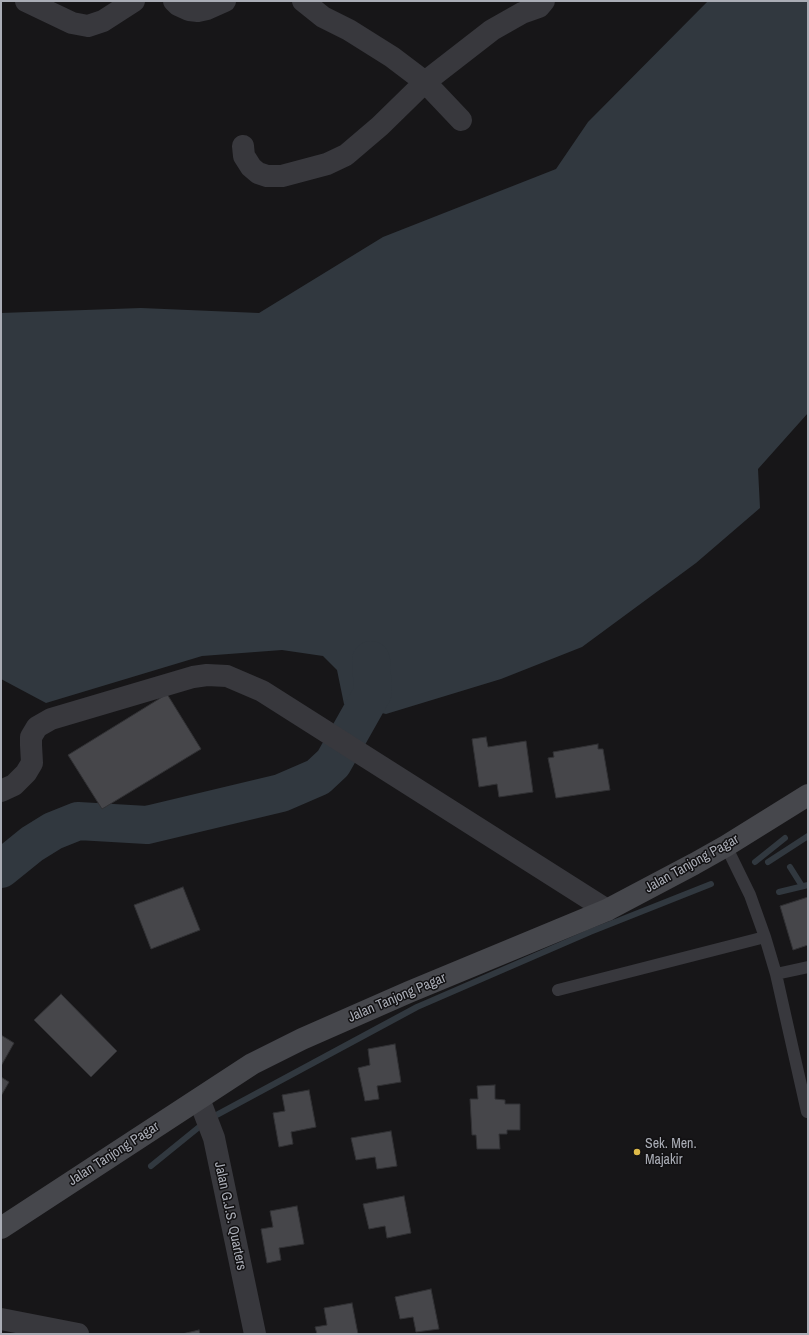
<!DOCTYPE html>
<style>
body{margin:0}
#map{position:relative;width:809px;height:1335px;overflow:hidden;background:#171618;font-family:"Archivo Narrow",sans-serif}
canvas{display:block}
.frame{position:absolute;inset:0;border:2px solid #aaadb6;pointer-events:none}
</style>
<div id="map">
<canvas width="809" height="1335"></canvas>
<div class="frame"></div>
</div>
<script>
const c = document.querySelector('canvas').getContext('2d');
c.lineJoin = 'round';
function fill(path, color) {
  c.fillStyle = color;
  c.fill(path, 'evenodd');
}
function toPath(rows) {
  const path = new Path2D();
  for (const r of rows) {
    path.moveTo(r[0], r[1]);
    for (let i = 2; i < r.length; i += 2) path.lineTo(r[i], r[i + 1]);
  }
  return path;
}
function trace(path, color, width, dash) {
  c.strokeStyle = color;
  c.lineWidth = width;
  c.lineCap = dash ? 'butt' : 'round';
  c.setLineDash(dash || []);
  c.stroke(path);
}
function drawText(font, color, halo, rows, align = 'center') {
  c.font = font + ' "Archivo Narrow",sans-serif';
  c.lineWidth = 3;
  c.setLineDash([]);
  c.textBaseline = 'middle';
  c.strokeStyle = halo;
  c.fillStyle = color;
  for (const [text, x, y, turn = 0] of rows) {
    c.save();
    c.translate(x, y);
    c.rotate((+turn || 0) * Math.PI / 180);
    c.textAlign = isNaN(turn) ? turn : align;
    if (halo) c.strokeText(text, 0, 0);
    c.fillText(text, 0, 0);
    c.restore();
  }
}
fill(toPath([
 [708,1,808,1,808,413,758,469,760,508,696,563,582,647,501,679,386,714,344,704,337,670,323,656,282,650,202,656,46,703,1,679,1,313,141,308,259,313,383,237,556,169,588,122]
]), '#31383f');
trace(toPath([
 [755,862,785,838],
 [768,862,808,836],
 [790,867,802,886],
 [779,892,808,885],
 [211,1118,417,1007,590,932,711,884],
 [151,1166,204,1123]
]), '#31383f', 6);
trace(toPath([
 [1,869,32,844,53,831,78,821,147,825,281,793,318,777,333,763,373,692,371,660]
]), '#31383f', 38);
const building = toPath([
 [167,694,201,749,102,809,68,755,167,694],
 [486,737,488,747,526,741,533,792,499,797,497,784,479,787,472,739,486,737],
 [598,744,598,749,603,749,610,790,556,798,548,758,554,757,553,752,598,744],
 [183,887,200,930,151,949,134,905,183,887],
 [808,897,808,945,793,950,780,906,808,897],
 [61,994,117,1051,91,1077,34,1020,61,994],
 [1,1035,14,1043,1,1066,1,1035],
 [395,1044,401,1082,377,1086,379,1099,365,1101,358,1068,370,1065,368,1049,395,1044],
 [1,1077,9,1082,1,1096,1,1077],
 [495,1085,495,1099,505,1100,505,1104,520,1104,520,1130,507,1130,507,1134,499,1134,500,1149,477,1149,476,1135,472,1135,470,1099,478,1099,477,1086,495,1085],
 [309,1090,316,1127,291,1132,293,1144,279,1147,273,1113,285,1111,282,1095,309,1090],
 [391,1131,397,1166,377,1169,375,1157,356,1160,351,1138,391,1131],
 [404,1196,411,1233,387,1238,385,1226,369,1229,363,1204,404,1196],
 [297,1206,304,1244,279,1248,281,1260,267,1263,261,1229,273,1227,270,1211,297,1206],
 [431,1289,439,1329,416,1332,413,1317,400,1319,395,1297,431,1289],
 [352,1303,358,1334,317,1334,315,1327,327,1325,324,1308,352,1303],
 [199,1330,200,1334,182,1334,199,1330]
]);
fill(building, '#46464a');
trace(building, '#313134', 1);
trace(toPath([
 [726,846,750,895,765,937,776,974,807,1112],
 [776,974,808,967],
 [558,990,765,937]
]), '#38383d', 12);
trace(toPath([
 [26,1,72,23,88,26,103,21,134,1],
 [174,1,178,5,189,10,198,11,207,9,225,1],
 [303,1,323,17,349,30,392,57,425,82,461,120],
 [243,146,244,156,251,167,258,173,267,176,282,176,327,164,346,155,380,126,425,82,492,30,522,13,539,7,544,1],
 [1,791,14,785,26,773,32,763,31,745,31,737,37,727,51,719,193,677,207,675,227,676,262,691,607,910],
 [199,1099,214,1138,255,1334],
 [1,1319,78,1334]
]), '#38383d', 22);
trace(toPath([
 [1,1228,252,1064,302,1039,409,992,607,910,694,864,726,846,808,795]
]), '#46474c', 22);
for (const [x, y, r, color] of [
 [637,1152,4,"#deba49"]
]) {
  const dot = new Path2D();
  dot.arc(x, y, r, 0, 2 * Math.PI);
  c.fillStyle = color;
  c.fill(dot);
  trace(dot, '#121113', 1.5);
}
drawText('14px', '#aaadb6', '#121113', [
 ["Jalan Tanjong Pagar",692,864,-29],
 ["Jalan Tanjong Pagar",397,998,-23],
 ["Jalan Tanjong Pagar",114,1154,-33],
 ["Jalan G.J.S. Quarters",230,1216,78]
]);
drawText('14px', '#aaadb6', '#121113', [
 ["Sek. Men.",645,1144],
 ["Majakir",645,1160]
], 'left');
</script>
